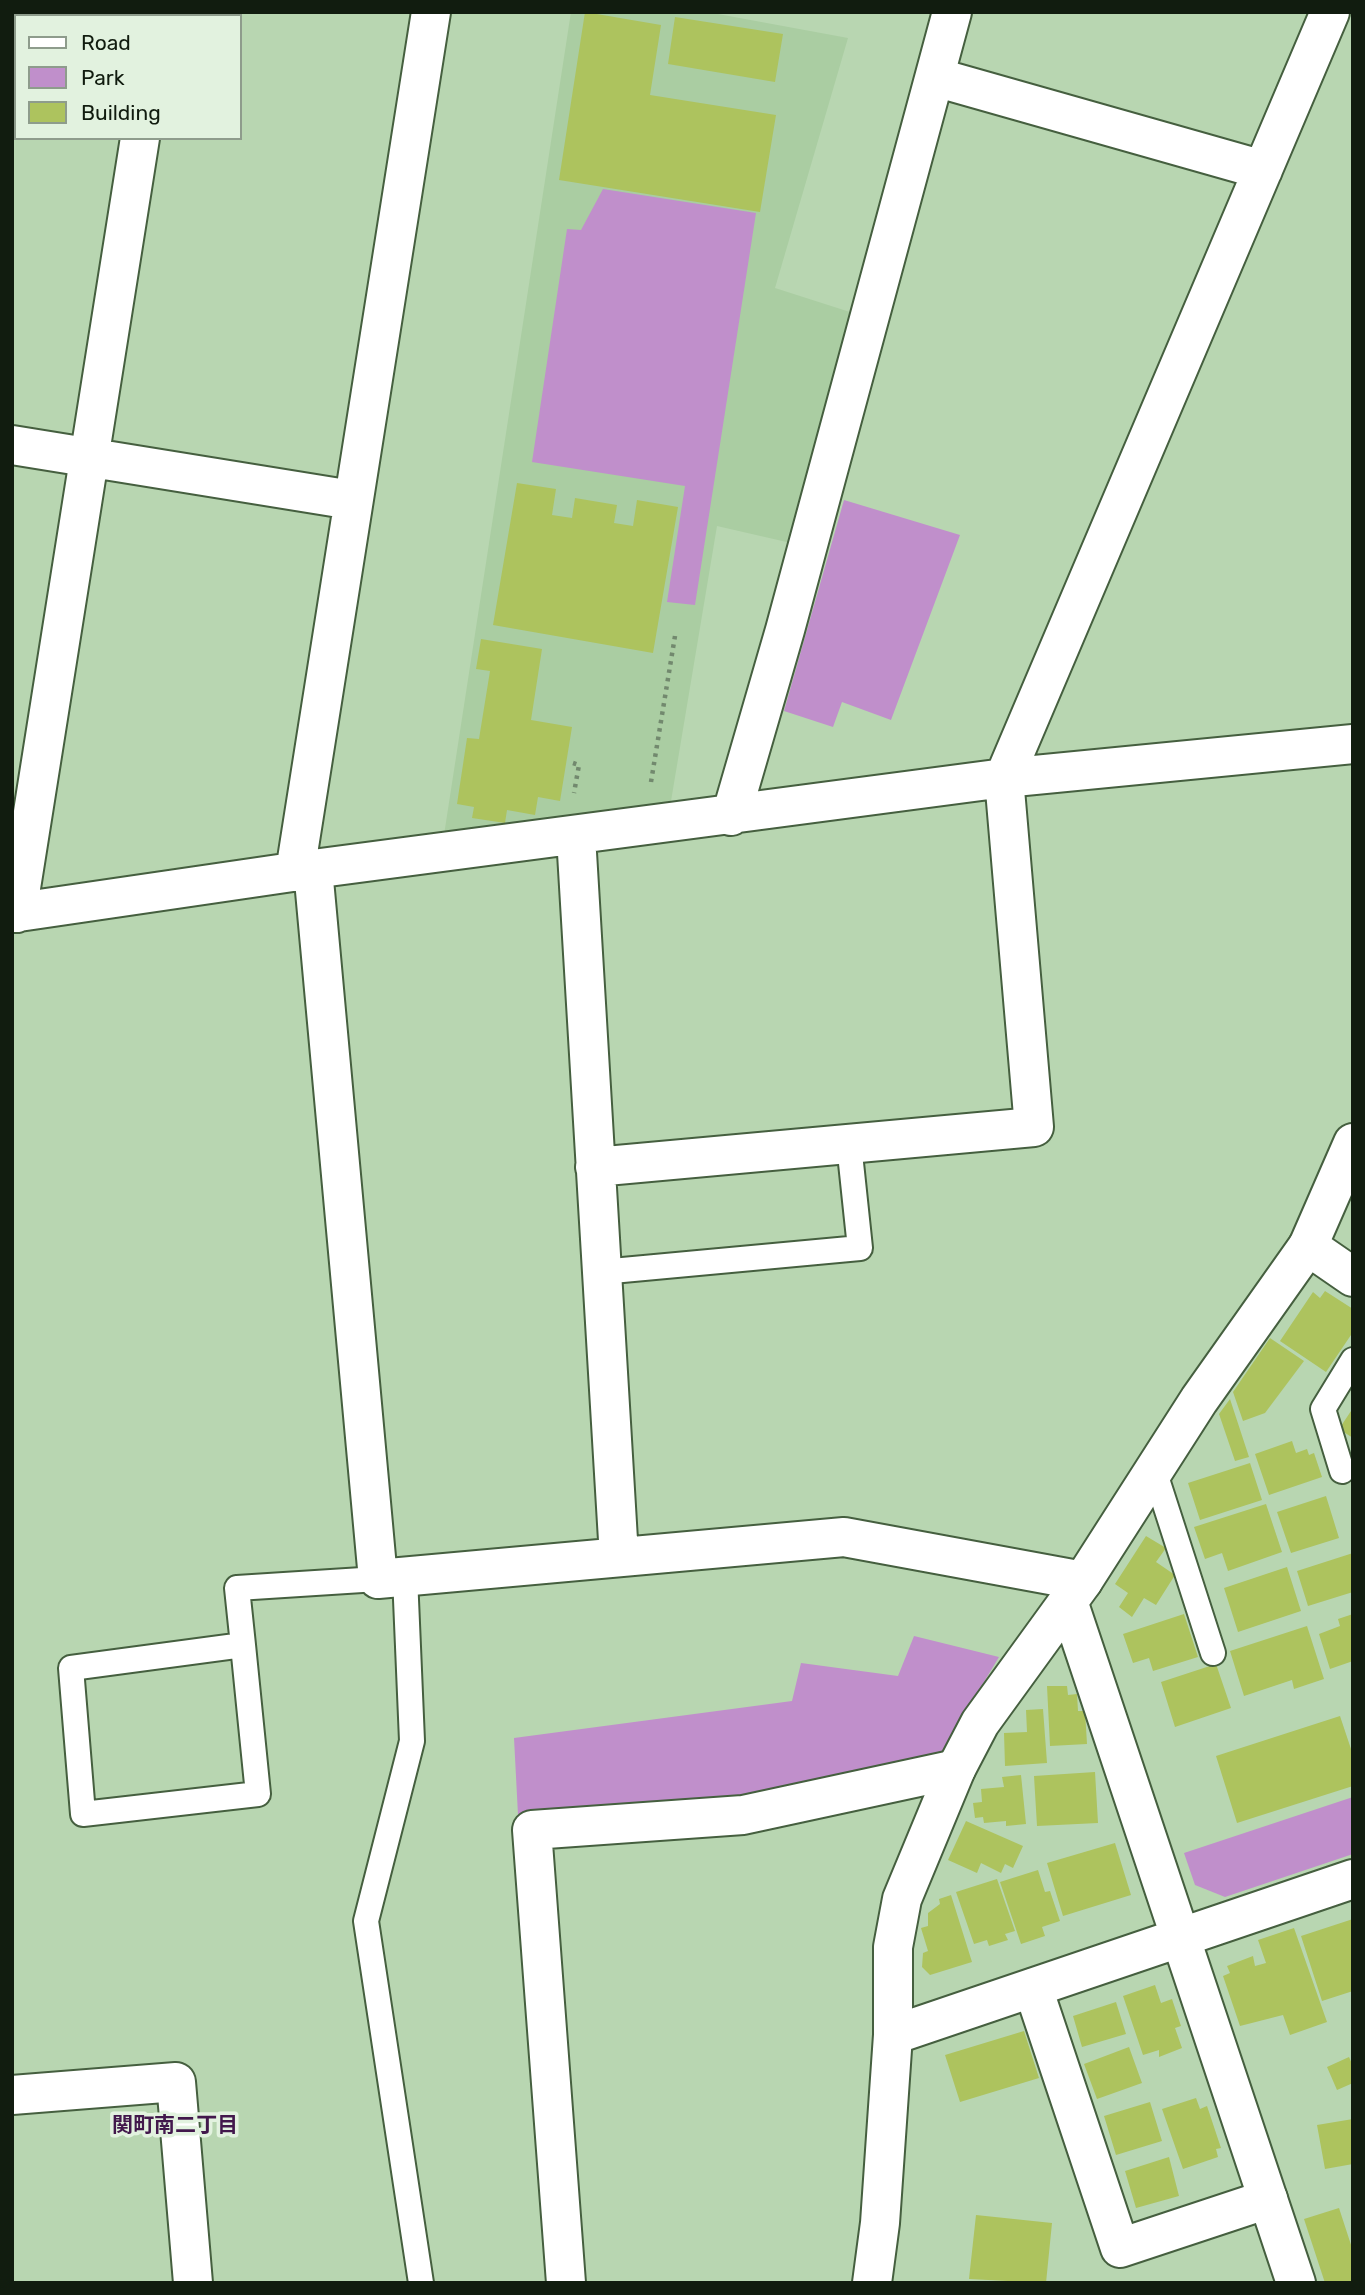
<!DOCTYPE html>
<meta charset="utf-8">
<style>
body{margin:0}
#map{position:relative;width:1365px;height:2295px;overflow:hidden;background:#b8d6b1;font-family:Rubik,sans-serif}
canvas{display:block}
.frame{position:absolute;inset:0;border:14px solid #111c0f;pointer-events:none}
.legend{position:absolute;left:14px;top:14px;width:228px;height:126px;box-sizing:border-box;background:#e2f2df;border:2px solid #8e9c8c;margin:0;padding:9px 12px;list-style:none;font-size:21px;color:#111c0f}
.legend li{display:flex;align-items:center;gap:14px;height:35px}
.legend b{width:35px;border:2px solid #8e9c8c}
</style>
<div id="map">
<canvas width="1365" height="2295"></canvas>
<div class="frame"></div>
<ul class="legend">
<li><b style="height:9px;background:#fff"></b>Road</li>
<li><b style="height:19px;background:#c08fcb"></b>Park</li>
<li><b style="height:19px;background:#adc35e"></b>Building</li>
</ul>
</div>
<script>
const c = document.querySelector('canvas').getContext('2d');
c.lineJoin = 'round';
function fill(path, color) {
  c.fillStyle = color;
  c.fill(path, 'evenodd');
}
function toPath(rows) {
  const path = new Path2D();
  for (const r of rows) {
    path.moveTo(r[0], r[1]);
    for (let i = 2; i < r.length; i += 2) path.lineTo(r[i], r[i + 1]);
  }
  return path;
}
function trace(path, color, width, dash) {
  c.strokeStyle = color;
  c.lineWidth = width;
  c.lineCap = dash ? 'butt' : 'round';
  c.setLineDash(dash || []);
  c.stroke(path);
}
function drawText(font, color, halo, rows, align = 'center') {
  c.font = font + ' Rubik,"Noto Sans JP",sans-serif';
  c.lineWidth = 7;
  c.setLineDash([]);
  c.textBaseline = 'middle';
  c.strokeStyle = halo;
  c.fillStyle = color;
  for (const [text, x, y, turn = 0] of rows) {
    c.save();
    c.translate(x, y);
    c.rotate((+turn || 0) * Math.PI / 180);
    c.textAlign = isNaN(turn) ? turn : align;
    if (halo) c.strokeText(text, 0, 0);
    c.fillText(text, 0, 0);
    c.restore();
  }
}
fill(toPath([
 [571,12,707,12,848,38,775,288,853,313,791,543,717,526,670,807,444,835]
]), '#aacda2');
fill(toPath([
 [603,189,756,213,695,605,667,602,685,486,532,462,567,229,581,230],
 [844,500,960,535,891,720,842,702,833,727,784,711],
 [914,1636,999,1657,935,1763,741,1801,518,1815,514,1738,792,1701,801,1663,898,1676],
 [1353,1797,1353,1854,1225,1897,1195,1885,1184,1853]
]), '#c08fcb');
fill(toPath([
 [585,12,661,25,650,95,776,115,760,212,559,180],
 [675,17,783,34,775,82,668,64],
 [517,483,556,489,552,515,572,518,575,498,617,505,614,523,633,526,637,500,678,507,653,653,493,625],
 [481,639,542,649,531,720,572,727,560,801,538,797,535,815,507,810,505,823,472,818,474,807,457,804,467,738,479,739,490,671,476,669],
 [1325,1291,1353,1309,1353,1332,1326,1372,1280,1341,1313,1292,1320,1298],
 [1270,1338,1304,1361,1265,1413,1243,1421,1233,1392],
 [1230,1399,1249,1457,1235,1461,1219,1414],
 [1353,1408,1353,1438,1339,1429],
 [1292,1441,1296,1453,1307,1449,1309,1455,1314,1453,1322,1477,1269,1495,1255,1454],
 [1250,1463,1262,1500,1200,1520,1188,1483],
 [1326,1496,1339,1538,1291,1553,1277,1512],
 [1266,1504,1282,1552,1228,1571,1222,1553,1205,1559,1194,1527],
 [1146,1536,1166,1548,1156,1562,1175,1575,1156,1605,1144,1598,1132,1617,1119,1607,1128,1593,1115,1584],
 [1353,1553,1353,1592,1308,1606,1297,1571],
 [1287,1567,1301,1611,1238,1632,1224,1588],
 [1184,1614,1198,1657,1153,1671,1149,1658,1133,1663,1123,1634],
 [1353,1614,1353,1661,1330,1669,1319,1634,1340,1626,1338,1619],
 [1307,1626,1324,1679,1294,1689,1292,1680,1244,1696,1230,1651],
 [1216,1664,1231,1708,1175,1727,1161,1682],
 [1047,1686,1067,1686,1068,1695,1077,1694,1078,1711,1085,1711,1087,1744,1050,1746],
 [1043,1709,1047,1763,1005,1766,1004,1733,1027,1732,1026,1710],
 [1340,1716,1353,1755,1353,1786,1237,1823,1216,1756],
 [1095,1772,1098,1823,1037,1826,1034,1776],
 [1021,1775,1026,1824,1006,1826,1006,1821,984,1823,983,1817,975,1818,973,1803,982,1802,981,1789,1004,1787,1002,1777],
 [966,1821,1023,1846,1013,1868,1005,1864,1001,1873,981,1863,977,1873,948,1860],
 [1115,1843,1131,1895,1063,1916,1047,1863],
 [1038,1870,1045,1892,1050,1891,1060,1921,1042,1927,1045,1936,1021,1944,1000,1882],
 [997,1879,1015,1931,1005,1934,1008,1940,989,1946,987,1940,974,1944,956,1892],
 [951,1895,972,1962,930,1975,922,1967,923,1953,928,1951,921,1928,928,1926,928,1913,940,1904,939,1899],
 [1353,1919,1353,1991,1322,2001,1301,1936],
 [1294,1928,1327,2022,1290,2035,1283,2015,1240,2026,1223,1976,1230,1973,1227,1966,1253,1956,1255,1966,1266,1963,1258,1940],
 [1155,1985,1161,2003,1172,1999,1181,2026,1175,2028,1182,2048,1159,2057,1159,2050,1143,2055,1123,1996],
 [1116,2002,1126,2034,1082,2047,1073,2016],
 [1024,2031,1039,2078,960,2102,945,2055],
 [1129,2047,1142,2083,1097,2099,1084,2064],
 [1349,2057,1353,2066,1353,2083,1337,2090,1327,2067],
 [1196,2098,1200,2109,1207,2106,1221,2148,1216,2149,1218,2157,1183,2169,1162,2109],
 [1150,2102,1162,2141,1116,2155,1104,2116],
 [1353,2119,1353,2164,1325,2169,1317,2125],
 [1169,2157,1179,2196,1136,2208,1125,2171],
 [1339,2208,1353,2251,1353,2283,1325,2283,1304,2219],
 [976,2215,1052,2223,1046,2283,969,2279]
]), '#adc35e');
const lane = toPath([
 [601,1272,860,1248,849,1144],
 [1154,1470,1213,1653],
 [1342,1471,1323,1409,1353,1360],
 [405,1576,412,1741,366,1921,421,2283],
 [243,1645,71,1668,83,1814,258,1794,243,1645,237,1588,378,1579]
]);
const street = toPath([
 [159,16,160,12],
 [935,77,1263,170],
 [12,445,352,500],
 [731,816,785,630,952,12],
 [576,836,619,1557],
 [313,869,378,1579,844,1537,1083,1581],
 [295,872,431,12],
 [12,913,313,869,1004,778,1353,744],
 [17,913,140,138],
 [1353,1143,1308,1246,1353,1277],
 [595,1167,1034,1127,1004,778,1330,12],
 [1033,1988,1120,2248,1268,2199],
 [12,2095,176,2082,193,2283],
 [566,2283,532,1830,743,1815,956,1769]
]);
const secondary = toPath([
 [1068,1601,1296,2283],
 [893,2035,1353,1879],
 [872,2283,880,2223,893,2035,893,1947,902,1899,956,1769,980,1723,1083,1581,1199,1400,1308,1246]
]);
trace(lane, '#455f3f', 28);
trace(street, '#455f3f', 42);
trace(secondary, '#455f3f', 42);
trace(toPath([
 [573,763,579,765,574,793],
 [651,782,675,636]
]), '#72896e', 4.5, [3.5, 5]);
trace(lane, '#fff', 24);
trace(street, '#fff', 38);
trace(secondary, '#fff', 38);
drawText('bold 21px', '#42184c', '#e2f2df', [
 ["関町南二丁目",175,2126]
]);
</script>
